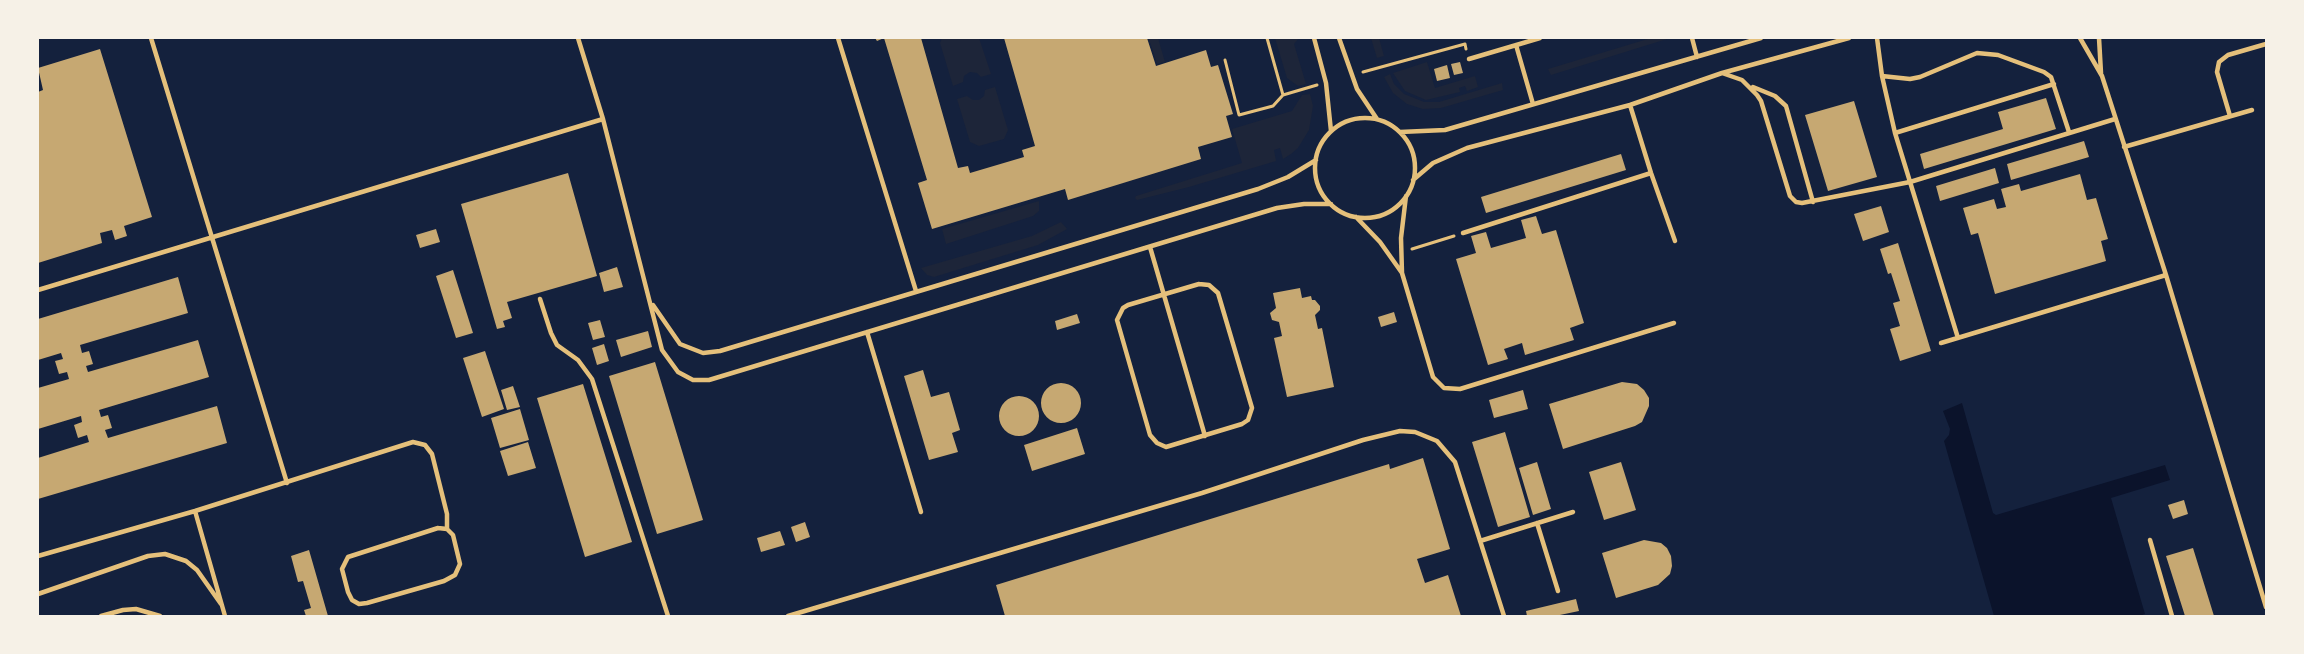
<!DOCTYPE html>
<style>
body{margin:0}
#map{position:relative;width:2304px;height:654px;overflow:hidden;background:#14213d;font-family:"Space Grotesk",sans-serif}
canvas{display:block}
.frame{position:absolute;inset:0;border:39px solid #f6f1e7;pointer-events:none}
</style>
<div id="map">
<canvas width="2304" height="654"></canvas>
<div class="frame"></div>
</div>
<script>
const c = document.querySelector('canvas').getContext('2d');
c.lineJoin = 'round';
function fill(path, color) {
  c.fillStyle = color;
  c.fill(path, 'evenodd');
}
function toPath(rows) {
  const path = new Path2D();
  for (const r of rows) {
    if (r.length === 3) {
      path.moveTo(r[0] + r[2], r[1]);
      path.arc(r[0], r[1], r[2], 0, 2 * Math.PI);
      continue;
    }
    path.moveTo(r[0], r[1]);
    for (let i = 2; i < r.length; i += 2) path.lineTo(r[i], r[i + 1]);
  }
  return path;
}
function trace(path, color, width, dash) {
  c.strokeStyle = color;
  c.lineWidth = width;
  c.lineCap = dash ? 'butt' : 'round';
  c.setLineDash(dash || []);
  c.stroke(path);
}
fill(toPath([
 [942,38,979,38,991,74,981,77,977,73,970,72,964,76,963,82,953,86,940,43],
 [1158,38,1165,62,1157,64,1149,39],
 [1275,38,1299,38,1294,44,1306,84,1298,86,1287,78],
 [1371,38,1379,38,1384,56,1377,58],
 [1651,38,1667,38,1667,39,1551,75,1548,69],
 [1427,62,1435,88,1475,76,1478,87,1467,91,1465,86,1459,88,1460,92,1426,100,1405,91,1393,73],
 [1390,74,1394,84,1404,94,1424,102,1439,102,1502,83,1503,90,1441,108,1423,109,1407,104,1393,93,1384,77],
 [995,87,1008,130,1004,139,979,146,970,142,957,99,967,96,973,100,979,100,984,96,985,90],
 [1310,94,1313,106,1309,130,1298,148,1291,154,1283,159,1280,148,1274,150,1276,161,1189,187,1137,200,1135,198,1136,196,1242,163,1232,129,1292,111,1302,95],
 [1039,201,1039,211,1033,216,946,244,942,229],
 [1061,222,1067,229,1038,245,934,277,927,275,921,268,1032,236]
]), '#1d2539');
fill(toPath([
 [1962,403,1993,513,1996,515,2165,465,2170,480,2111,498,2145,614,2139,616,1994,616,1944,441,1949,435,1950,429,1943,411]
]), '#0b132b');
fill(toPath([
 [875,38,921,38,958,168,968,166,970,173,1024,157,1022,150,1035,146,1004,38,1147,38,1156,66,1206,50,1211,67,1218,65,1233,114,1226,116,1232,137,1198,147,1201,159,1068,200,1065,189,932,229,918,183,927,180,884,38,877,41],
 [100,49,152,217,124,226,127,236,115,240,112,230,100,233,102,243,38,263,38,92,43,90,38,68],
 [1460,62,1463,73,1454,75,1451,64],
 [1447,65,1450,78,1437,81,1434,69],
 [2046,98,2056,129,1924,169,1920,154,2003,129,1998,112],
 [1854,101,1877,177,1828,191,1805,115],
 [2084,141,2089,157,2011,180,2007,164],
 [1621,154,1626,170,1486,213,1481,197],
 [1995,168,1999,183,1940,201,1936,186],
 [568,173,597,276,507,302,512,318,503,321,505,327,497,329,461,204],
 [2080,174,2087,200,2096,198,2108,239,2101,241,2106,261,1995,294,1978,233,1971,235,1963,208,1994,199,1997,209,2006,207,2001,189,2019,184,2021,191],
 [1881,206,1889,232,1863,241,1854,214],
 [1536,216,1542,234,1556,230,1584,323,1570,328,1574,340,1525,355,1522,343,1504,349,1508,359,1488,365,1456,259,1476,253,1471,236,1486,232,1491,248,1526,238,1521,220],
 [436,229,440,242,420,248,416,235],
 [1898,243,1931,351,1900,361,1890,329,1900,326,1893,303,1900,301,1891,273,1888,274,1880,249],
 [617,267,623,287,604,292,599,273],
 [453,270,473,333,456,338,436,276],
 [178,277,188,313,80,345,82,353,89,351,93,364,86,366,88,372,198,340,209,377,99,410,101,417,108,415,112,428,105,430,108,438,217,406,227,443,38,499,38,458,89,442,87,435,78,438,74,425,82,422,81,416,38,429,38,388,69,379,67,372,59,374,55,361,63,359,61,353,38,360,38,319],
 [1300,288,1302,298,1311,296,1312,300,1315,300,1320,306,1320,310,1315,315,1318,329,1322,328,1334,387,1287,397,1274,338,1282,336,1279,322,1272,320,1270,313,1276,308,1273,293],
 [1394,312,1397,322,1381,327,1378,317],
 [1077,314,1080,323,1057,330,1055,321],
 [600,320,605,337,593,340,588,323],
 [648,331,652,347,621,357,616,340],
 [604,344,609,361,597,365,592,348],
 [485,351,504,409,482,417,463,358],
 [655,362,703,520,657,534,609,376],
 [923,370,931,397,949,392,960,430,952,433,958,452,929,460,904,376],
 [1622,382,1637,384,1644,390,1649,398,1649,406,1642,422,1635,426,1563,449,1549,404],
 [1061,403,20],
 [583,384,632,542,585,557,537,398],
 [513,386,520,407,507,410,501,390],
 [1523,390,1528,409,1494,418,1489,400],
 [1019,416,20],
 [520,409,529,440,500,448,491,418],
 [1077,428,1085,454,1032,471,1024,445],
 [1505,432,1530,517,1498,527,1472,442],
 [528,442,536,468,508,476,500,451],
 [1423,458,1450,549,1417,559,1425,583,1448,575,1461,616,1005,616,996,585,1389,464,1390,469],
 [1537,462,1551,509,1533,515,1519,468],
 [1621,462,1636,510,1604,520,1589,472],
 [2184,500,2188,514,2173,519,2168,505],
 [805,522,810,537,796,542,791,527],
 [780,531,785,545,761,552,757,538],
 [1644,540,1661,543,1667,548,1671,556,1672,566,1670,574,1658,585,1616,598,1602,553],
 [2193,548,2214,616,2185,616,2166,556],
 [309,550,328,616,306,616,304,610,311,608,303,581,298,582,291,556],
 [1576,599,1579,611,1555,616,1527,616,1526,611]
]), '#c6a872');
trace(toPath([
 [1267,38,1283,95],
 [1225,60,1239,115,1273,106,1283,95,1317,85],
 [1363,72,1465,44,1466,49],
 [1412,249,1454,236]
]), '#e5c07b', 3);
trace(toPath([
 [151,38,287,483],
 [578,38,603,119,662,350,678,372,693,380,709,380,1277,208,1304,204,1331,204],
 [838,38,916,291],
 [1314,38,1326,83,1331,131],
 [1339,38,1357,89,1377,119],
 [1692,38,1697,57],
 [1877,38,1882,76,1895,133,1958,338],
 [2080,38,2102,76,2166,275,2266,607],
 [2099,38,2101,73],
 [1516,45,1533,104],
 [1469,59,1540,38],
 [1722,73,1742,80,1757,95,1761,101,1790,196,1796,202,1802,203,1910,182,2115,119],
 [1882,76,1910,79,1920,77,1977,53,1998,55,2044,72,2051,77,2069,132],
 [1753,87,1775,96,1786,106,1813,202],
 [1630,105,1651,173,1675,241],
 [2230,116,2217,72,2219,62,2228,55,2266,44],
 [1365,168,50],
 [1400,132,1445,130,1761,38],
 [1895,133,2054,84],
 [2124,147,2252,110],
 [1413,180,1433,163,1467,148,1630,105,1722,73,1849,38],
 [1406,196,1401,238,1402,273,1433,377,1444,388,1460,389,1674,323],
 [1356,217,1380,242,1402,273],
 [1463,233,1651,173],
 [1150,247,1205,436],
 [1199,284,1209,285,1218,293,1252,408,1248,420,1242,424,1166,447,1157,443,1150,435,1117,320,1123,308,1128,305,1199,284],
 [38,290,603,119],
 [540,299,551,333,557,345,578,360,592,379,668,616],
 [653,305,680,344,703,353,720,351,1258,189,1288,177,1316,160],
 [867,332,921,512],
 [1941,343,2166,275],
 [195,511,225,616],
 [1537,523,1558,591],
 [438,528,447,529,453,535,460,564,455,575,444,581,367,603,359,604,352,600,348,592,342,569,348,557,438,528],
 [2150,540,2172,616],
 [1480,541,1573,512],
 [38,556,195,511,413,442,425,445,432,454,447,514,447,529],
 [38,594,148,556,165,554,186,561,197,570,221,604],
 [101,616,123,610,136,609,160,616],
 [788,616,1202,493,1363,440,1400,431,1415,432,1437,441,1455,462,1504,616]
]), '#e5c07b', 4.5);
</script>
